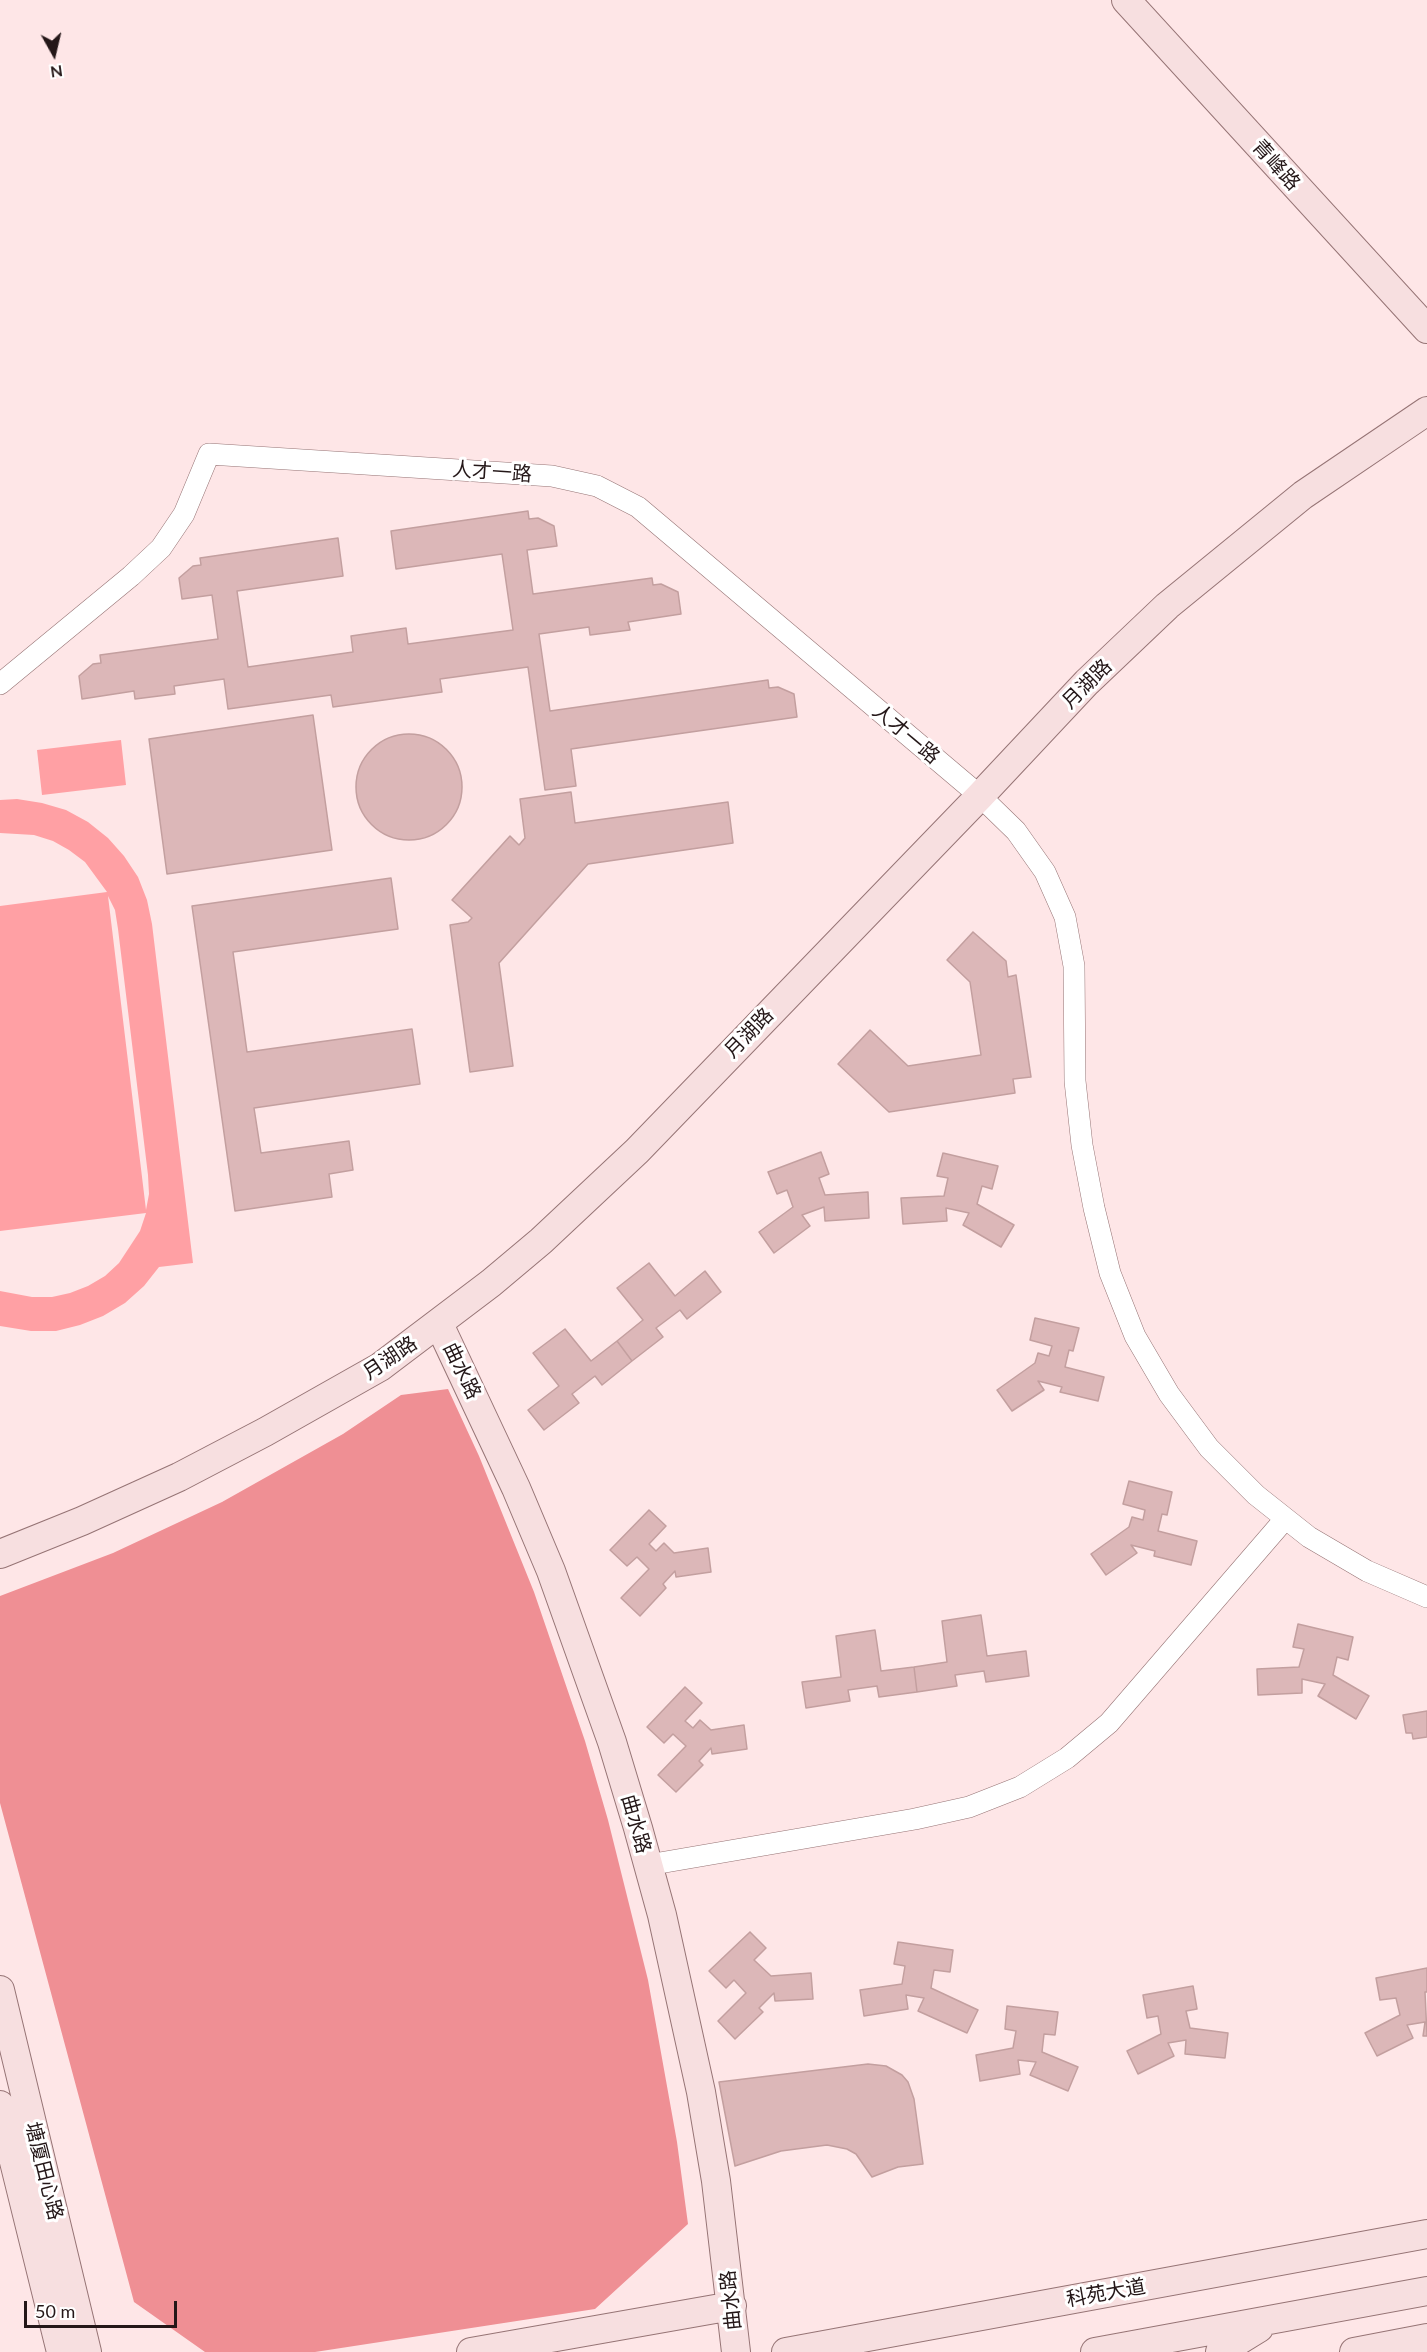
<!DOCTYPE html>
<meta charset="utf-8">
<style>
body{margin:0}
#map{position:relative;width:1427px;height:2352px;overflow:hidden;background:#fee6e7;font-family:Lato,sans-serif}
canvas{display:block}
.north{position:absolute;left:24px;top:24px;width:60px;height:60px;-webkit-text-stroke:4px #fff;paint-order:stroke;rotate:172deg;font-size:16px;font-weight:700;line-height:24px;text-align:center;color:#241718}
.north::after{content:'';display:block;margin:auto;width:21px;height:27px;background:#241718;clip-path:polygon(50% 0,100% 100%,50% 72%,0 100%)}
.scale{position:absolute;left:24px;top:2301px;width:153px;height:27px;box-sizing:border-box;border:3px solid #241718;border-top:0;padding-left:8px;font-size:18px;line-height:21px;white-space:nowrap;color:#241718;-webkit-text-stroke:4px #fff;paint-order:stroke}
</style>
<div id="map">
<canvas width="1427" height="2352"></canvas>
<div class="north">N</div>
<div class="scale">50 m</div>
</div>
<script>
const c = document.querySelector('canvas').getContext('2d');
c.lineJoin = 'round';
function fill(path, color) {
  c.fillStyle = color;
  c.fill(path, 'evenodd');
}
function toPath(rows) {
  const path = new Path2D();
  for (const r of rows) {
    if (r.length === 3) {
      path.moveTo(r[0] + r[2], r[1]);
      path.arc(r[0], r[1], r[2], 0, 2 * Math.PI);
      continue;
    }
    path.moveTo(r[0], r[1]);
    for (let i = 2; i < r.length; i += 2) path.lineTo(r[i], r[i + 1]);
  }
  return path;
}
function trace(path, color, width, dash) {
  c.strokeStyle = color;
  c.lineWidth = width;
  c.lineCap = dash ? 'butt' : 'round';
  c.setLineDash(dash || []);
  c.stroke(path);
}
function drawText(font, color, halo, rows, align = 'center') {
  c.font = font + ' Lato,"Noto Sans SC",sans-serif';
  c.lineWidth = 6;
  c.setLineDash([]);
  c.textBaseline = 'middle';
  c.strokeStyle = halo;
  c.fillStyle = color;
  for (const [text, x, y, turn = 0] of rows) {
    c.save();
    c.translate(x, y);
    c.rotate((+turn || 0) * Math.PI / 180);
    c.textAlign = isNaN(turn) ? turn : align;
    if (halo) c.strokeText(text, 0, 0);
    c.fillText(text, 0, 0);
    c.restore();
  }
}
fill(toPath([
 [121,740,126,785,42,795,37,750],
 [17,799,42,803,66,810,88,822,108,838,124,856,138,877,147,900,152,924,193,1263,159,1267,144,1286,125,1303,103,1316,80,1325,56,1331,31,1331,0,1326,0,1291,32,1297,52,1297,70,1293,88,1286,105,1276,119,1263,140,1231,146,1213,0,1231,0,906,107,892,85,862,69,850,53,841,34,835,0,833,0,800],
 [108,896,115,910,118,929,148,1175,149,1194,146,1210]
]), '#ffa0a4');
fill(toPath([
 [448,1389,479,1456,534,1592,585,1741,608,1820,648,1980,677,2142,688,2224,595,2309,315,2352,205,2352,134,2302,0,1803,0,1596,113,1553,222,1502,343,1434,401,1395]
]), '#ef8f94');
const building = toPath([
 [528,511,529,519,538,518,554,526,557,546,527,550,533,594,652,578,653,585,661,584,678,592,681,614,628,622,630,630,590,635,589,627,539,634,550,711,768,680,769,688,778,687,794,694,797,717,571,749,576,786,545,790,528,667,440,679,442,692,333,707,331,695,228,709,224,679,174,686,175,694,135,699,134,691,82,699,79,676,93,664,101,663,100,655,218,639,212,595,182,599,179,578,193,566,201,565,200,558,338,538,343,576,237,591,248,667,353,652,351,636,406,628,408,644,513,630,502,554,396,569,391,531,528,511],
 [313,715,332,850,167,874,149,739,313,715],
 [409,787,53],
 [571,792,575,823,728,802,733,843,588,864,499,963,513,1066,470,1072,450,925,468,922,472,918,452,900,510,836,519,845,525,838,520,799,571,792],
 [391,878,398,929,233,952,247,1052,412,1029,420,1084,254,1108,261,1153,349,1141,353,1170,329,1174,332,1197,235,1211,192,906,391,878],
 [973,932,1006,961,1008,977,1016,975,1031,1077,1013,1079,1015,1093,889,1112,838,1064,870,1030,908,1066,981,1055,970,982,947,960,973,932],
 [821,1152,829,1174,819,1178,825,1195,868,1192,869,1218,825,1221,824,1207,802,1215,810,1226,774,1253,759,1232,793,1207,787,1190,777,1194,768,1172,821,1152],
 [943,1153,998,1166,992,1189,982,1186,977,1204,1014,1225,1001,1247,963,1225,969,1213,946,1208,947,1221,903,1224,901,1198,944,1196,948,1178,937,1176,943,1153],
 [649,1263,675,1296,705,1271,721,1292,687,1319,680,1310,656,1328,663,1337,632,1361,617,1341,643,1320,617,1288,649,1263],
 [1035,1318,1079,1328,1073,1351,1069,1350,1065,1367,1104,1377,1098,1401,1060,1392,1062,1387,1038,1381,1044,1390,1012,1411,997,1390,1035,1363,1038,1353,1049,1356,1052,1346,1030,1340,1035,1318],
 [565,1329,591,1361,617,1341,632,1361,602,1385,595,1376,572,1394,579,1403,544,1430,528,1410,559,1386,533,1353,565,1329],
 [1129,1481,1172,1492,1167,1515,1162,1514,1158,1531,1197,1541,1191,1565,1154,1556,1155,1551,1131,1545,1137,1553,1106,1575,1091,1554,1129,1527,1132,1517,1143,1520,1145,1510,1123,1504,1129,1481],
 [649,1510,666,1526,649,1544,656,1551,664,1543,674,1553,708,1548,711,1572,676,1577,675,1571,663,1584,666,1588,640,1616,621,1598,649,1569,637,1557,627,1566,610,1550,649,1510],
 [981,1615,987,1656,1026,1651,1029,1676,986,1682,984,1671,955,1675,957,1686,917,1692,914,1667,947,1662,942,1621,981,1615],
 [1298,1624,1353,1637,1348,1660,1337,1657,1333,1675,1369,1696,1356,1719,1318,1696,1325,1684,1302,1679,1302,1693,1258,1695,1257,1669,1299,1667,1304,1649,1293,1647,1298,1624],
 [875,1630,881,1671,914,1667,917,1692,879,1697,877,1686,848,1690,850,1701,806,1708,802,1682,841,1677,836,1636,875,1630],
 [685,1687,702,1703,685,1721,693,1728,700,1720,711,1730,744,1725,747,1749,712,1754,711,1748,699,1761,703,1765,676,1792,658,1775,686,1746,673,1734,664,1743,647,1727,685,1687],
 [1427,1711,1427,1737,1413,1739,1412,1733,1406,1733,1403,1715,1427,1711],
 [750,1932,766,1948,754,1960,771,1976,811,1973,813,1999,775,2001,774,1993,759,2008,763,2012,735,2039,718,2021,746,1993,734,1980,726,1988,709,1971,750,1932],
 [898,1942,953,1950,950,1972,934,1970,931,1988,978,2010,967,2033,918,2011,924,1998,906,1995,908,2009,864,2016,860,1990,902,1984,905,1966,894,1964,898,1942],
 [1427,1968,1427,1992,1425,1992,1427,2036,1423,2036,1425,2022,1407,2025,1413,2038,1377,2056,1365,2033,1400,2015,1396,1998,1380,2000,1376,1978,1427,1968],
 [1193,1986,1197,2009,1186,2011,1190,2028,1228,2033,1225,2058,1185,2054,1186,2040,1168,2043,1174,2056,1138,2074,1127,2051,1161,2034,1158,2016,1147,2018,1143,1995,1193,1986],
 [1007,2006,1058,2012,1055,2035,1044,2034,1042,2052,1078,2067,1068,2091,1030,2075,1036,2062,1018,2060,1020,2074,980,2081,976,2055,1013,2048,1016,2031,1005,2029,1007,2006],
 [868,2064,886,2066,902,2075,908,2082,914,2099,923,2164,898,2167,872,2177,856,2154,847,2149,827,2145,781,2151,735,2166,719,2082,868,2064]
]);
fill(building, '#dcb7b8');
trace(building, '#c39f9f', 1.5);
const street = toPath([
 [0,684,131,576,161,548,184,514,209,454,552,476,597,486,638,507,980,796,1016,831,1045,872,1065,917,1074,966,1075,1081,1082,1145,1094,1208,1110,1273,1135,1336,1169,1394,1209,1448,1256,1495,1309,1537,1367,1571,1427,1597],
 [648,1865,915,1819,969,1807,1020,1787,1067,1758,1109,1723,1285,1519]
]);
const secondary = toPath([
 [1126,0,1427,329],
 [439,1324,516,1488,551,1571,612,1742,638,1828,662,1915,701,2092,716,2181,736,2352],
 [0,1554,82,1521,179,1477,265,1432,380,1367,491,1283,541,1241,637,1151,980,796,1087,682,1167,606,1303,495,1427,411],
 [0,1990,87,2352],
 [0,2105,61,2352],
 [471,2352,732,2306],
 [786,2352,1427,2234],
 [1095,2352,1427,2291],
 [1220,2352,1259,2328],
 [1354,2352,1427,2338]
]);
trace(street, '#967475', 22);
trace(secondary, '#967475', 30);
trace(street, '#fff', 21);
trace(secondary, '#f7dfe0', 28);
drawText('20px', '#241718', '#fff', [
 ["青峰路",1276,165,48],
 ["人才一路",492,472,4],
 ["月湖路",1087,684,-45],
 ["人才一路",906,734,40],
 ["月湖路",749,1033,-46],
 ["月湖路",390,1358,-34],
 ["曲水路",462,1371,64],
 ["曲水路",636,1824,74],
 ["塘厦田心路",44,2171,76],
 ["科苑大道",1106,2293,-10],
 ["曲水路",731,2300,-96]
]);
</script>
